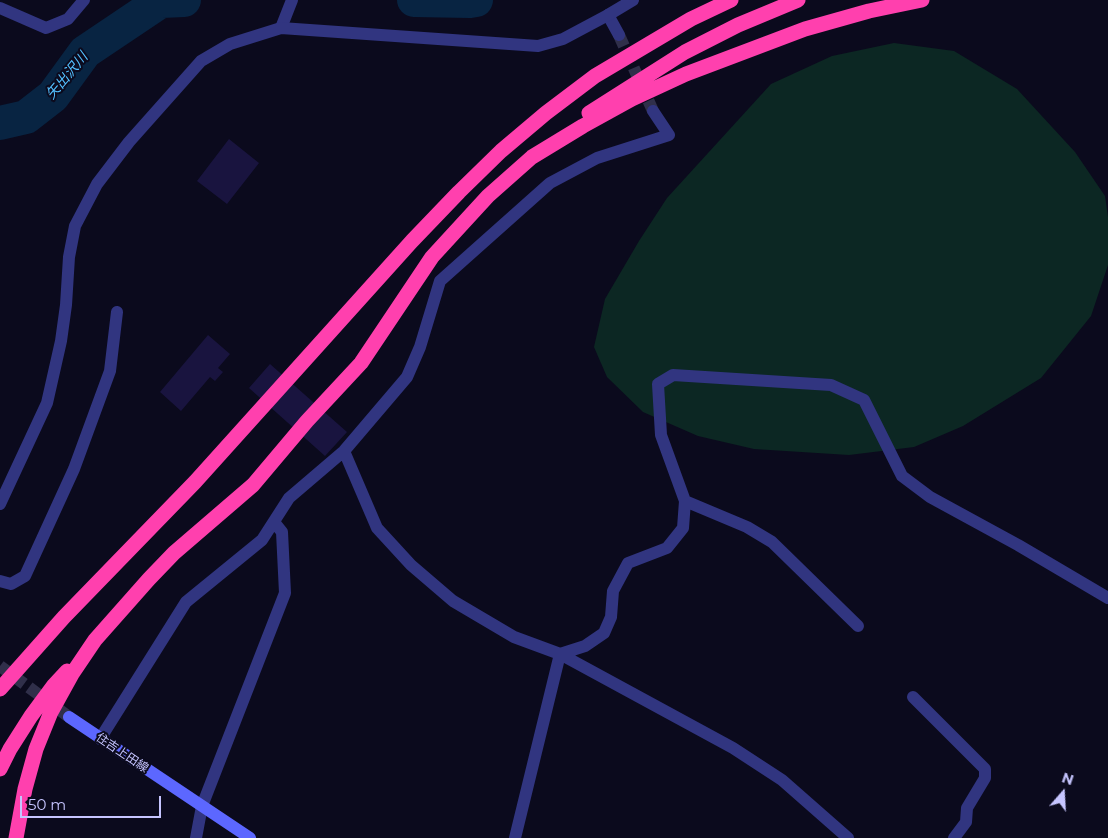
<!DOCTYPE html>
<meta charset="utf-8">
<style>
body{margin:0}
#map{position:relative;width:1108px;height:838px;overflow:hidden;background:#0b0a1d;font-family:Montserrat,sans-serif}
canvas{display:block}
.north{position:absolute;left:1038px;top:768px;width:50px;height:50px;-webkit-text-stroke:4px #0b0a1d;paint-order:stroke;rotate:19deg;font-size:14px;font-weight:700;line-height:20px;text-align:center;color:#c6c5ff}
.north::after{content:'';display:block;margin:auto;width:18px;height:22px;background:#c6c5ff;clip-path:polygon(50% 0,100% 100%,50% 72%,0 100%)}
.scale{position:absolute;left:20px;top:796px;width:141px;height:22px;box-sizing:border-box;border:2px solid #c6c5ff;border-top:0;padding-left:6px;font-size:15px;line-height:18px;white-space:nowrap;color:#c6c5ff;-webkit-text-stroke:4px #0b0a1d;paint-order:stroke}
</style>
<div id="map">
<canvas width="1108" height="838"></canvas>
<div class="north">N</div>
<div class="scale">50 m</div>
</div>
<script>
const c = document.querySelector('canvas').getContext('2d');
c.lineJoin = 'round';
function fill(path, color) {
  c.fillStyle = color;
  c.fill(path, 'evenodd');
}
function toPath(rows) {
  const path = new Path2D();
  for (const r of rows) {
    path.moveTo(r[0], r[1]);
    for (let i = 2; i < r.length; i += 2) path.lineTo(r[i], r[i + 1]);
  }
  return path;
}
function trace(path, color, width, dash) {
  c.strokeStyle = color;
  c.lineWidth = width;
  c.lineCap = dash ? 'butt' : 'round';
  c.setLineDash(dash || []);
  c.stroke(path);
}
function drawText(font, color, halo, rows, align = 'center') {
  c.font = font + ' Montserrat,"Noto Sans JP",sans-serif';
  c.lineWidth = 4;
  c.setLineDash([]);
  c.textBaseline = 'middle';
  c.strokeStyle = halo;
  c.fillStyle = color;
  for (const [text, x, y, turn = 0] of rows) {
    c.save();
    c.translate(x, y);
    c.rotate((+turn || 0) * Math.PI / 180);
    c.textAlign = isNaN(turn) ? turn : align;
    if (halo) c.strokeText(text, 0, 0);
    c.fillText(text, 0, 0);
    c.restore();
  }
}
fill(toPath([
 [894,43,954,51,1017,89,1075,152,1105,196,1108,217,1108,265,1091,316,1041,378,963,426,914,447,849,455,754,449,698,436,643,412,607,377,594,347,605,299,639,241,667,198,771,84,832,56]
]), '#0c2723');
trace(toPath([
 [414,0,470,1,476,0],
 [0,123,26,117,53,96,85,52,161,1,184,0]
]), '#082442', 34);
fill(toPath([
 [229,139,259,163,227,204,197,181],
 [208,335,230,354,218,368,223,372,215,381,210,377,181,411,160,392],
 [270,364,347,432,325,456,249,388]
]), '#19143f');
trace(toPath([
 [619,35,653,111]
]), '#302f4a', 12, [12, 6]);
trace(toPath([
 [0,666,69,717]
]), '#302f4a', 12, [12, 6]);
trace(toPath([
 [0,8,46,28,68,19,84,0],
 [608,15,619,35],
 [281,28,292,0],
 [344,451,377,528,411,565,453,601,514,637,560,654,733,748,782,780,848,838],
 [685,501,747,527,772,542,858,626],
 [0,581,11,584,25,576,74,469,110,371,117,312],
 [560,654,585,646,604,633,611,617,613,591,628,563,667,548,683,528,685,501,661,435,658,384,673,375,831,385,864,400,902,476,930,497,1018,545,1108,598],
 [913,697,985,769,985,778,967,808,966,822,954,838],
 [100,739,186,602,262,540,289,498,344,451,407,377,420,347,440,281,550,183,597,158,669,135,653,111],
 [196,838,202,806,285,593,282,532,274,522],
 [515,838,560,654]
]), '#313580', 12);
trace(toPath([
 [0,504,47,403,61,341,66,305,69,257,75,226,97,184,129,142,201,61,230,44,281,28,538,46,563,39,608,15,633,0]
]), '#313580', 12);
trace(toPath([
 [69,717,250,838]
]), '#5c67ff', 12);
trace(toPath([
 [589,113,685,52,738,25,798,0],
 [0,689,64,617,195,482,412,241,459,192,501,151,546,113,595,76,691,19,731,0],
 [0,769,10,749,31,716,54,685,67,671],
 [16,838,25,789,36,749,51,712,72,674,95,640,149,579,174,553,253,485,307,421,361,363,432,257,488,196,532,157,583,126,632,99,686,74,805,29,869,11,922,0]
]), '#ff40ae', 15);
drawText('12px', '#c6c5ff', '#0b0a1d', [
 ["住吉上田線",122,753,34]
]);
drawText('italic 14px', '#53c0ff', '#0b0a1d', [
 ["矢出沢川",67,76,-50]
]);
</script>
